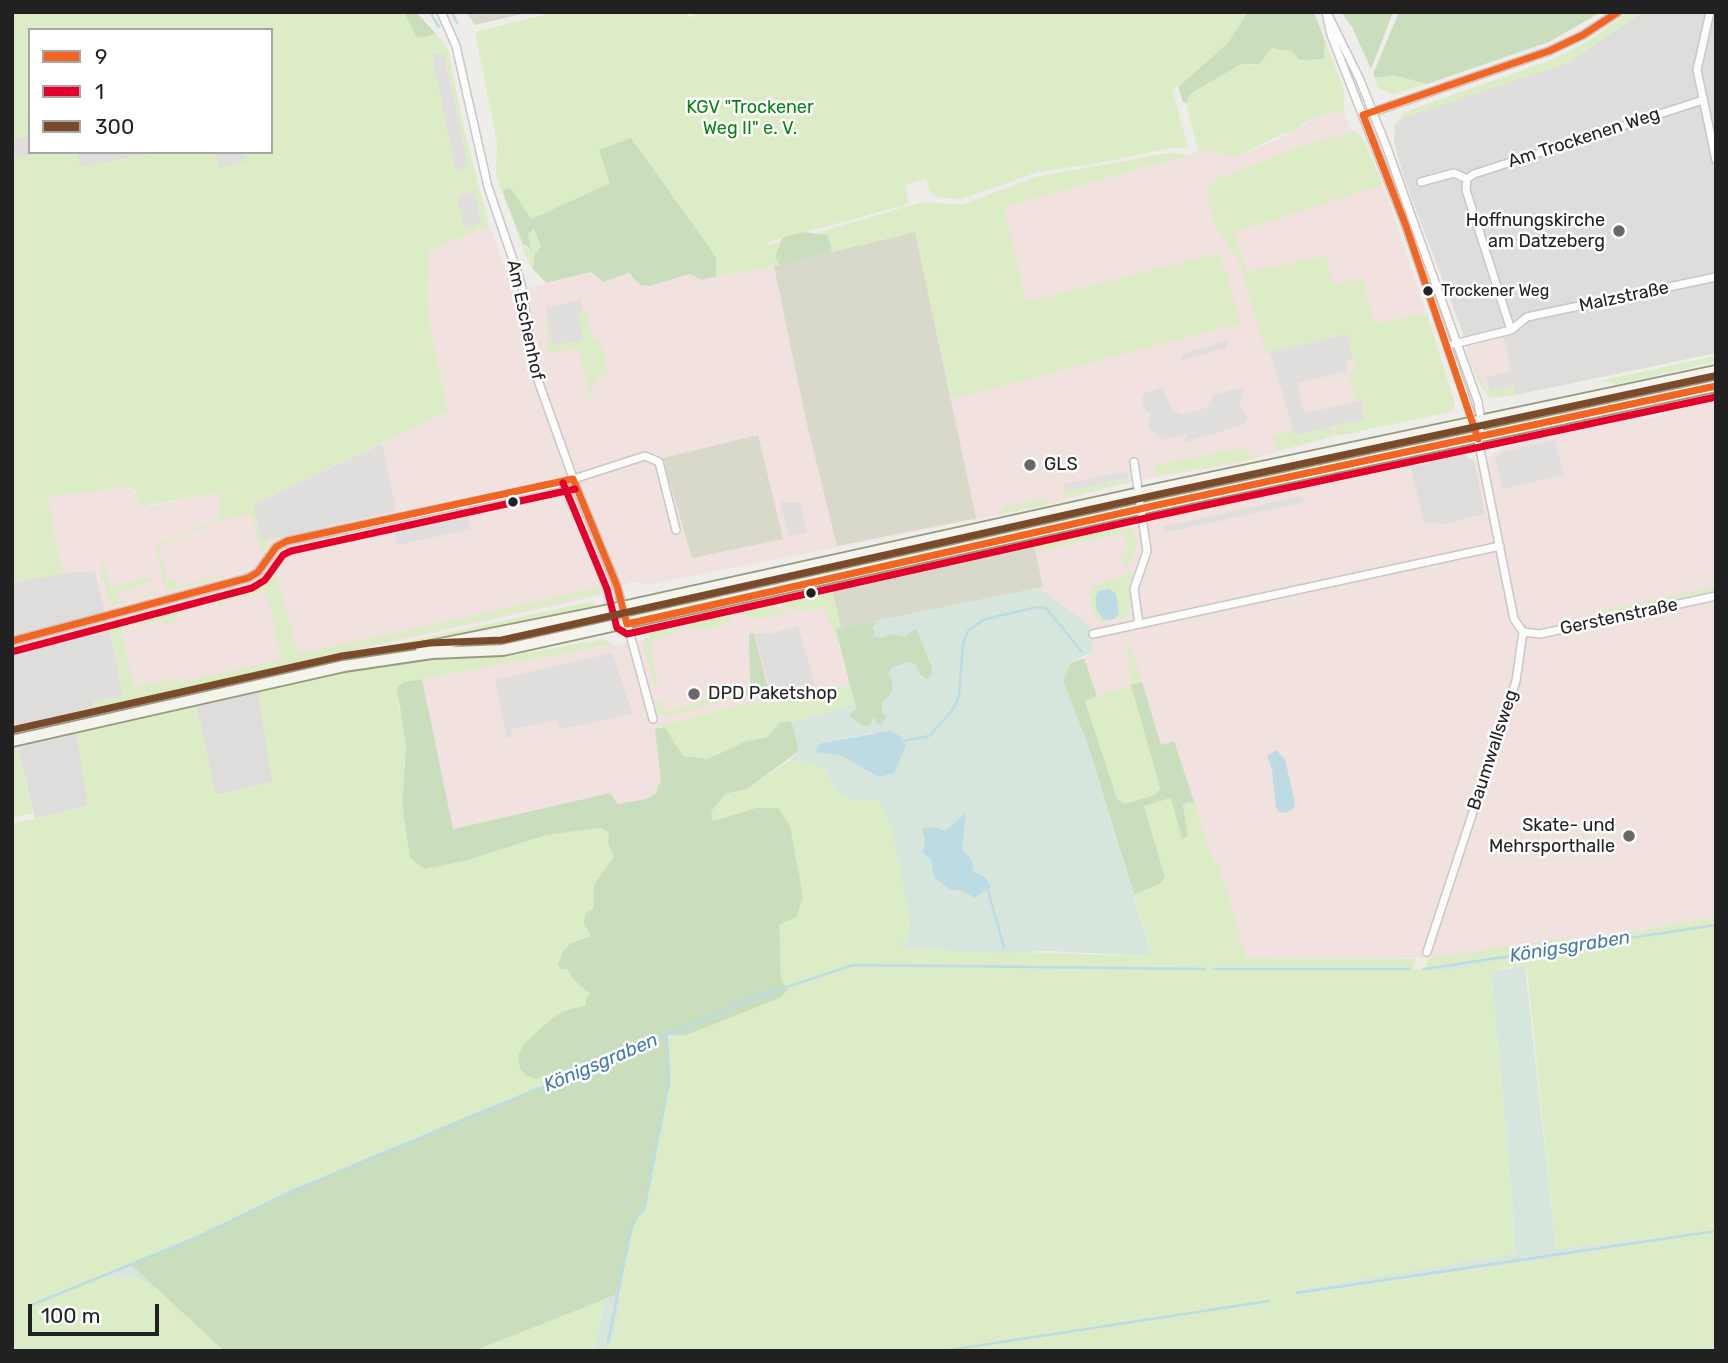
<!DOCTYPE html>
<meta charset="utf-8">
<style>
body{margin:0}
#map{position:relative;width:1728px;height:1363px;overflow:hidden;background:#efede9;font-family:Rubik,sans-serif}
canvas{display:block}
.frame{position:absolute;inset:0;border:14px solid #212121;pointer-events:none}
.legend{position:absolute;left:28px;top:28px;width:245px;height:126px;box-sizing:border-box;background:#fff;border:2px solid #a6a6a6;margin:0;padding:9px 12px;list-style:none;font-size:21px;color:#212121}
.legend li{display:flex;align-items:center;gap:14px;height:35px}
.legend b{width:35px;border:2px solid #a6a6a6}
.scale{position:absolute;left:28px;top:1304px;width:131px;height:32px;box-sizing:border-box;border:4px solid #212121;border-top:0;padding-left:9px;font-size:21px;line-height:24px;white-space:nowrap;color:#212121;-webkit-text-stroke:5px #fff;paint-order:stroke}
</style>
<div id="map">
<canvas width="1728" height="1363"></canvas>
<div class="frame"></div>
<ul class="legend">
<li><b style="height:9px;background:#f26522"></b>9</li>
<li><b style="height:9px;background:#e4002b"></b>1</li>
<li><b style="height:9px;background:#7a4b2a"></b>300</li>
</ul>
<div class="scale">100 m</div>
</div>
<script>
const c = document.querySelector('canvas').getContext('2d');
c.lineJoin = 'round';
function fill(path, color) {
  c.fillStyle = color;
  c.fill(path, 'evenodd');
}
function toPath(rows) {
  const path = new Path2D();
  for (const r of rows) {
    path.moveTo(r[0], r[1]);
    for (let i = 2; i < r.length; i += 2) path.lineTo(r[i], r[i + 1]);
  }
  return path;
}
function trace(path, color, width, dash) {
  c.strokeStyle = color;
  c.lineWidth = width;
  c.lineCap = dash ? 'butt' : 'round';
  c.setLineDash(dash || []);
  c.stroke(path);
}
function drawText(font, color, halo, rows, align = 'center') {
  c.font = font + ' Rubik,sans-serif';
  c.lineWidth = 5;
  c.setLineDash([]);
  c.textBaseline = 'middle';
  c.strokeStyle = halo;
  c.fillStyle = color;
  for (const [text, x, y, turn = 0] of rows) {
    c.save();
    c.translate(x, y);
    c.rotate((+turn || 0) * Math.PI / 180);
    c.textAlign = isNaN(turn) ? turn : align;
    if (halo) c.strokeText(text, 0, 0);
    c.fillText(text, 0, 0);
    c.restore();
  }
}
fill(toPath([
 [1643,12,1716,12,1716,353,1516,395,1503,337,1477,342,1475,334,1464,336,1404,178,1394,142,1395,126,1405,116,1570,62],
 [1459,455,1465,455,1474,461,1486,514,1445,524,1424,523,1410,467],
 [77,570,95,571,108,624,79,633,94,707,14,727,12,583],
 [258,690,273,782,215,795,196,703],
 [76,730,88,806,35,818,17,745]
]), '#dedddb');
fill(toPath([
 [1344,111,1349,126,1370,153,1392,210,1454,400,1454,408,1450,412,1333,436,1235,464,1132,481,1047,505,985,518,650,584,631,582,598,596,124,702,97,574,95,571,66,573,61,566,48,497,127,487,151,506,217,492,382,444,448,412,427,310,428,252,489,225,513,292,592,272,609,281,616,275,629,273,640,285,650,286,689,274,702,280,774,266,915,232,1188,156,1198,150,1236,157,1292,133,1319,115],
 [1503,337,1516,395,1493,398,1479,383,1465,344],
 [1716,400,1716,917,1571,941,1570,937,1431,958,1245,958,1218,861,1213,862,1174,742,1161,745,1142,682,1097,696,1084,658,1094,651,1090,627,1039,588,836,629,852,684,783,701,771,699,730,707,656,728,662,780,656,793,646,799,618,804,610,793,452,829,422,679,643,640,654,631,812,597,846,586,1071,537,1131,528,1164,517,1410,467,1424,523,1446,524,1485,514,1474,461,1488,458,1501,448,1617,420,1652,418]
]), '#f1e1df');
fill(toPath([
 [466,12,530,12,475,25],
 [915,232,976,518,837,546,806,420,774,266],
 [758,435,783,539,692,558,663,458],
 [1034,545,1043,587,841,628,832,590]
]), '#d8d8cb');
fill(toPath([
 [12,12,404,12,417,37,436,34,448,49,464,129,489,225,428,252,427,310,448,412,253,504,262,541,268,539,269,543,264,553,260,548,252,518,245,514,216,522,159,547,167,581,174,579,177,587,215,576,213,569,219,578,168,591,164,586,156,547,161,540,163,543,217,519,221,509,217,493,141,506,135,490,127,487,48,497,61,566,66,573,12,583],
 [30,30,271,30,271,152,30,152],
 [554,12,686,12,691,19,695,12,1248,12,1228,43,1173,91,1188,148,1170,148,1115,160,1038,172,961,199,936,197,930,192,926,179,905,185,909,204,768,242,768,245,780,242,775,257,780,265,716,277,716,257,704,243,610,183,530,219,512,191,503,193,526,248,530,250,528,234,534,229,541,246,534,256,533,269,529,264,496,175,497,143,475,32],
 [1628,12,1643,12,1570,62,1401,119,1395,126,1394,142,1394,124,1405,112,1551,60,1587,42],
 [1325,41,1344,89,1344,111,1319,115,1301,124,1299,130,1278,136,1236,157,1198,150,1186,103,1190,94,1241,64,1253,65,1273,48,1292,51,1295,57,1325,56],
 [1393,75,1427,84,1393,94,1378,88,1375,78],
 [1355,131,1364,141,1383,185,1235,232,1246,272,1326,256,1333,285,1363,277,1373,324,1427,313,1455,404,1450,412,1337,436,1335,426,1366,419,1362,400,1355,401,1349,373,1356,371,1348,334,1266,353,1239,261,1216,227,1207,195,1209,185,1217,179,1304,145],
 [1169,153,1191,155,1004,207,1026,302,1220,253,1241,323,952,399,915,232,832,252,828,235,816,233,922,202,963,205,1034,177],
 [546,311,552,345,578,314,594,313,586,316,593,340,600,340,608,372,598,377,588,400,586,400,589,393,578,348,548,354],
 [1465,349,1486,390,1514,386,1516,395,1490,398,1479,383],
 [1716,356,1716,362,1617,384,1599,381],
 [1716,377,1716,380,1523,423,1522,421],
 [1331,427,1334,436,1277,451,1272,436,1294,429,1296,434],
 [1443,435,1363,457,1164,498,1216,484],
 [1242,448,1255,459,1154,476,1155,465],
 [1437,452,1410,461,1168,510],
 [1127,471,1131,482,1062,498,1064,484,1067,491,1128,478],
 [1046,498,1049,504,1000,514,1006,506],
 [1124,503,1124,506,1056,523,746,590,651,613,650,610,720,594,745,585],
 [1128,527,1134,531,1137,543,1129,566,1125,566,1120,551,1129,554,1124,533,1035,552,1034,545],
 [1073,533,848,581,815,592,814,590,835,581,1049,535],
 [103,562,110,587,149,577,152,580,121,592,117,597,119,603,150,594,154,587,156,593,111,606,100,567],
 [274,568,298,654,600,587,602,593,124,702,120,709,28,732,24,730,23,724,94,707,93,702,123,695,108,624,133,618,134,632,132,626,121,629,134,687,176,678,181,682,281,660,270,606,264,592,264,579],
 [1126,570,1134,573,1130,581,1129,617,1100,622,1091,608,1091,586,1126,576],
 [1108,589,1117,597,1119,614,1117,617,1101,618,1097,611,1098,591],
 [262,580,261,593,221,602,222,609,219,606,216,599,223,597,222,593],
 [1716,586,1716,591,1598,617,1596,612],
 [832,590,841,628,836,630,842,650,824,608,798,611,775,603],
 [205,598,207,612,205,605,182,610,175,622,165,624,161,620,145,623,146,629,143,628,140,616],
 [590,602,597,606,135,707,137,703,362,651],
 [770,604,788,612,763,618,751,618,742,613,742,611],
 [733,613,729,622,707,630,692,629,688,623],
 [597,618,598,621,494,646,491,643,493,639],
 [677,627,677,632,650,642,657,684,654,687,643,640,654,631],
 [605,639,613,645,404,682,398,706,404,724,406,747,402,804,410,858,468,860,546,835,601,828,609,832,608,843,614,856,594,885,591,936,580,939,567,968,575,981,592,993,586,1005,564,1011,551,1019,524,1045,544,1076,556,1082,290,1192,193,1239,102,1278,135,1277,158,1290,224,1351,12,1351,12,824,88,806,76,730,196,703,216,795,272,782,258,690,395,661,445,655,503,657],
 [1129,642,1142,682,1132,685,1160,788,1157,795,1124,804,1117,798,1085,700,1131,685,1126,643],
 [750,684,742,696,667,717,658,713,655,703,661,699,665,713,703,700,738,694],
 [852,684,854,704,792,723,779,723,767,737,744,742,708,759,683,756,661,726,750,702,783,701],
 [17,745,33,813,12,818,12,747],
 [789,761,810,762,824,769,835,790,853,799,879,800,892,828,901,867,910,923,907,941,913,949,1152,956,1134,895,1161,883,1165,877,1144,806,1171,798,1188,836,1183,805,1189,802,1195,805,1213,862,1218,861,1246,958,1416,959,1413,969,1424,969,1429,958,1570,937,1572,941,1716,917,1716,1351,610,1351,631,1230,669,1082,668,1042,672,1035,684,1036,781,979,756,808,713,821,711,812,725,794,747,789],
 [1507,967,1527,969,1556,1249,1693,1234,1555,1258,1296,1295,1298,1290,1514,1255,1513,1206,1491,971],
 [605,1299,594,1351,474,1351]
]), '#dcecc7');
fill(toPath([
 [404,12,416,12,436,34,417,38],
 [1248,12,1314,12,1325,41,1324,59,1299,60,1292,51,1272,48,1259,64,1241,64,1190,94,1186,103,1183,102,1178,87,1228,43],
 [1341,12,1393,12,1371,69,1352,27],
 [1399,12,1601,12,1549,42,1427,84,1393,75,1375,78,1373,74],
 [631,138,716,257,716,277,702,280,689,274,650,286,640,285,629,273,603,282,591,272,546,283,533,269,534,256,541,246,534,229,528,234,531,250,523,243,503,193,506,188,512,190,531,219,610,183,599,150],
 [803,232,828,235,832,252,780,265,775,257,782,238],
 [876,621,873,630,890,634,899,634,916,628,932,667,932,675,927,680,916,672,892,682,892,692,886,700,887,717,882,724,876,724,875,718,869,726,863,726,850,717,850,712,856,709,836,629],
 [754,633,769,693,742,696,750,684,749,634],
 [1084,658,1097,696,1085,701,1117,798,1124,804,1156,795,1160,788,1131,685,1142,682,1161,745,1174,741,1195,805,1189,802,1183,805,1188,836,1182,839,1171,798,1144,806,1165,877,1161,883,1134,895,1088,746,1063,681,1070,663],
 [422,679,453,829,610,793,618,804,646,799,656,793,661,780,655,728,665,728,683,756,708,759,744,742,767,737,779,723,790,721,796,730,799,751,747,789,725,794,711,812,713,821,756,808,778,808,790,826,803,897,796,917,779,925,781,978,787,990,780,998,684,1036,667,1035,669,1082,644,1210,637,1216,631,1230,618,1294,474,1351,224,1351,131,1265,193,1239,290,1192,555,1082,544,1076,536,1079,527,1076,520,1068,518,1057,523,1045,551,1019,564,1011,586,1005,586,998,591,994,575,981,567,969,561,969,558,965,563,951,571,943,591,936,584,923,585,914,593,909,594,885,614,856,608,843,609,833,601,828,546,835,468,860,425,869,410,858,402,804,406,747,397,688,404,682]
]), '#cadebe');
fill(toPath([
 [1039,588,1090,626,1094,651,1070,663,1063,681,1088,746,1152,956,1047,951,1005,953,913,949,898,944,907,940,910,923,892,828,879,800,853,800,835,790,824,769,810,762,789,761,799,751,792,723,854,704,856,709,850,712,850,717,863,726,869,726,874,717,876,724,882,724,887,717,882,712,882,703,892,692,892,682,888,674,892,667,909,662,916,664,921,678,927,679,932,676,932,667,916,628,905,637,890,634,881,638,873,636,876,621],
 [874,733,903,754,896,764,879,777,840,755,814,752,821,743],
 [966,814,961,849,972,860,972,871,986,878,964,891,950,890,934,877,931,859,923,853,925,840,945,831],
 [1540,952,1444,971,1424,969],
 [1525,966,1556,1249,1701,1233,1555,1258,1294,1295,1298,1290,1514,1254,1513,1206,1491,971],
 [131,1265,158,1290,135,1277,101,1278],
 [618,1294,621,1301,610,1351,594,1351,605,1299]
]), '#d7e6dd');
fill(toPath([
 [444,54,468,167,456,172,432,55],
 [30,136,30,152,44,152,14,158,12,140],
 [77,152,146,152,147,154,80,167],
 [216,152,244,152,246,161,219,168],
 [474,191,481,222,465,229,457,197],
 [581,300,583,313,578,315,583,340,552,345,546,308],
 [1347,334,1353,359,1345,361,1347,371,1297,383,1304,413,1361,401,1365,419,1295,435,1270,352],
 [1230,340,1225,348,1180,361,1184,353],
 [1511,371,1514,386,1490,391,1486,377],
 [1162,387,1170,406,1180,415,1206,408,1213,395,1244,387,1239,404,1248,417,1245,424,1183,443,1187,434,1163,440,1148,428,1151,413,1146,413,1142,400,1144,393],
 [1555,440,1563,475,1503,489,1495,457,1502,455,1502,452],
 [382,444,396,511,262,541,253,505],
 [1127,471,1128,478,1066,491,1064,484],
 [1301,496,1306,502,1167,532,1162,527],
 [780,502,800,503,807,532,789,536],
 [468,513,471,529,397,545,394,530],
 [108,624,123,695,93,702,79,633],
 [798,626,815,686,771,693,755,633,770,634],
 [612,653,633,714,560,729,557,720,511,729,512,737,507,738,495,680]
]), '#dfdedd');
fill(toPath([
 [1108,589,1116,593,1119,614,1114,619,1104,620,1097,611,1095,599,1098,591],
 [890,731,900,736,906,746,894,773,879,777,840,755,814,752,821,743],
 [1276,750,1285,759,1295,803,1294,808,1286,813,1280,813,1276,807,1272,769,1267,756],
 [966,813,962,849,972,860,973,871,986,878,991,887,974,898,964,891,950,890,934,877,931,859,923,853,925,840,922,829,935,827,945,831]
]), '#bddbe3');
trace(toPath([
 [430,12,439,27],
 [452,12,457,23],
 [904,741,929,736,952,711,959,696,963,643,968,631,983,620,1036,607,1046,608,1082,652],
 [988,890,1004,948],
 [1214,969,1409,969],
 [1424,969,1716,925],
 [1297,1293,1716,1231],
 [29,1306,193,1239,290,1192,760,996,853,965,1205,969],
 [12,1314,13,1314],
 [608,1342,631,1230,637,1216,644,1210,669,1082,667,1034],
 [943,1351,1269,1301]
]), '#bddbe3', 2.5);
const minor = toPath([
 [441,12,456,46,488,187,521,283,535,372,578,492,617,586,653,719],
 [1326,12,1331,35,1406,226,1465,397,1478,439,1514,619,1523,632],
 [1710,12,1697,70,1716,160],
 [1329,17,1360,80,1387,148,1478,402,1481,421,1478,438],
 [1370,113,1549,51,1583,35,1618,12],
 [1421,182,1454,173,1467,179],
 [1511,330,1466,190,1467,179,1474,174,1703,100],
 [1454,344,1511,330,1527,317,1716,277],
 [1134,462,1147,551,1134,589,1139,624],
 [1523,632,1540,634,1716,596],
 [1093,634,1500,546],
 [12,641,248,578,258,572,276,547,287,541,558,484,645,456,659,462,676,530],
 [1427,952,1516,681,1523,632]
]);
const secondary = toPath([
 [421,648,600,612,1158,489,1716,371],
 [12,741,344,666,432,653,503,650,1162,504,1716,386]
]);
trace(minor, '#c8c7c5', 10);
trace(secondary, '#989980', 14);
trace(minor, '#fdfcfc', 7);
trace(secondary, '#f4f4ec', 10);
trace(toPath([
 [1478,439,1406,226,1363,115,1549,51,1583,35,1618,12],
 [12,641,248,578,258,572,276,547,287,541,573,479,617,586,627,624,1162,504,1716,386]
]), '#f26522', 7);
trace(toPath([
 [563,483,607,589,617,628,627,634,1164,514,1716,397],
 [15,651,252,588,265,580,283,555,291,551,575,489]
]), '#e4002b', 7);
trace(toPath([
 [12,730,342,656,430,643,502,640,1160,494,1714,376]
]), '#7a4b2a', 7);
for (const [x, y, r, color] of [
 [1619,231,7,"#696867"],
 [1428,291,6,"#212121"],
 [1030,465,7,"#696867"],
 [513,502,6,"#212121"],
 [811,593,6,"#212121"],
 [694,694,7,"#696867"],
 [1629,836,7,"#696867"]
]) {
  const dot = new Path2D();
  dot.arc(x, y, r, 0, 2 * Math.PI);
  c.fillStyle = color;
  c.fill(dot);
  trace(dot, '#fff', 2.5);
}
drawText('16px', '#212121', '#fff', [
 ["Trockener Weg",1441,291]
], 'left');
drawText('18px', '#098413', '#fff', [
 ["KGV \"Trockener",750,108],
 ["Weg II\" e. V.",750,129]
]);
drawText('18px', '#212121', '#fff', [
 ["Am Trockenen Weg",1584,138,-18],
 ["Malzstraße",1624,297,-12],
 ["Am Eschenhof",525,320,78],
 ["Gerstenstraße",1619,617,-12],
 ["Baumwallsweg",1493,750,-72]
]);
drawText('18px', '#212121', '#fff', [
 ["Hoffnungskirche",1605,221],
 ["am Datzeberg",1605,242],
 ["GLS",1044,465,"left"],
 ["DPD Paketshop",708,694,"left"],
 ["Skate- und",1615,826],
 ["Mehrsporthalle",1615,847]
], 'right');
drawText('italic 19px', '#467aac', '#fff', [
 ["Königsgraben",1570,947,-9],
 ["Königsgraben",601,1063,-23]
]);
</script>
